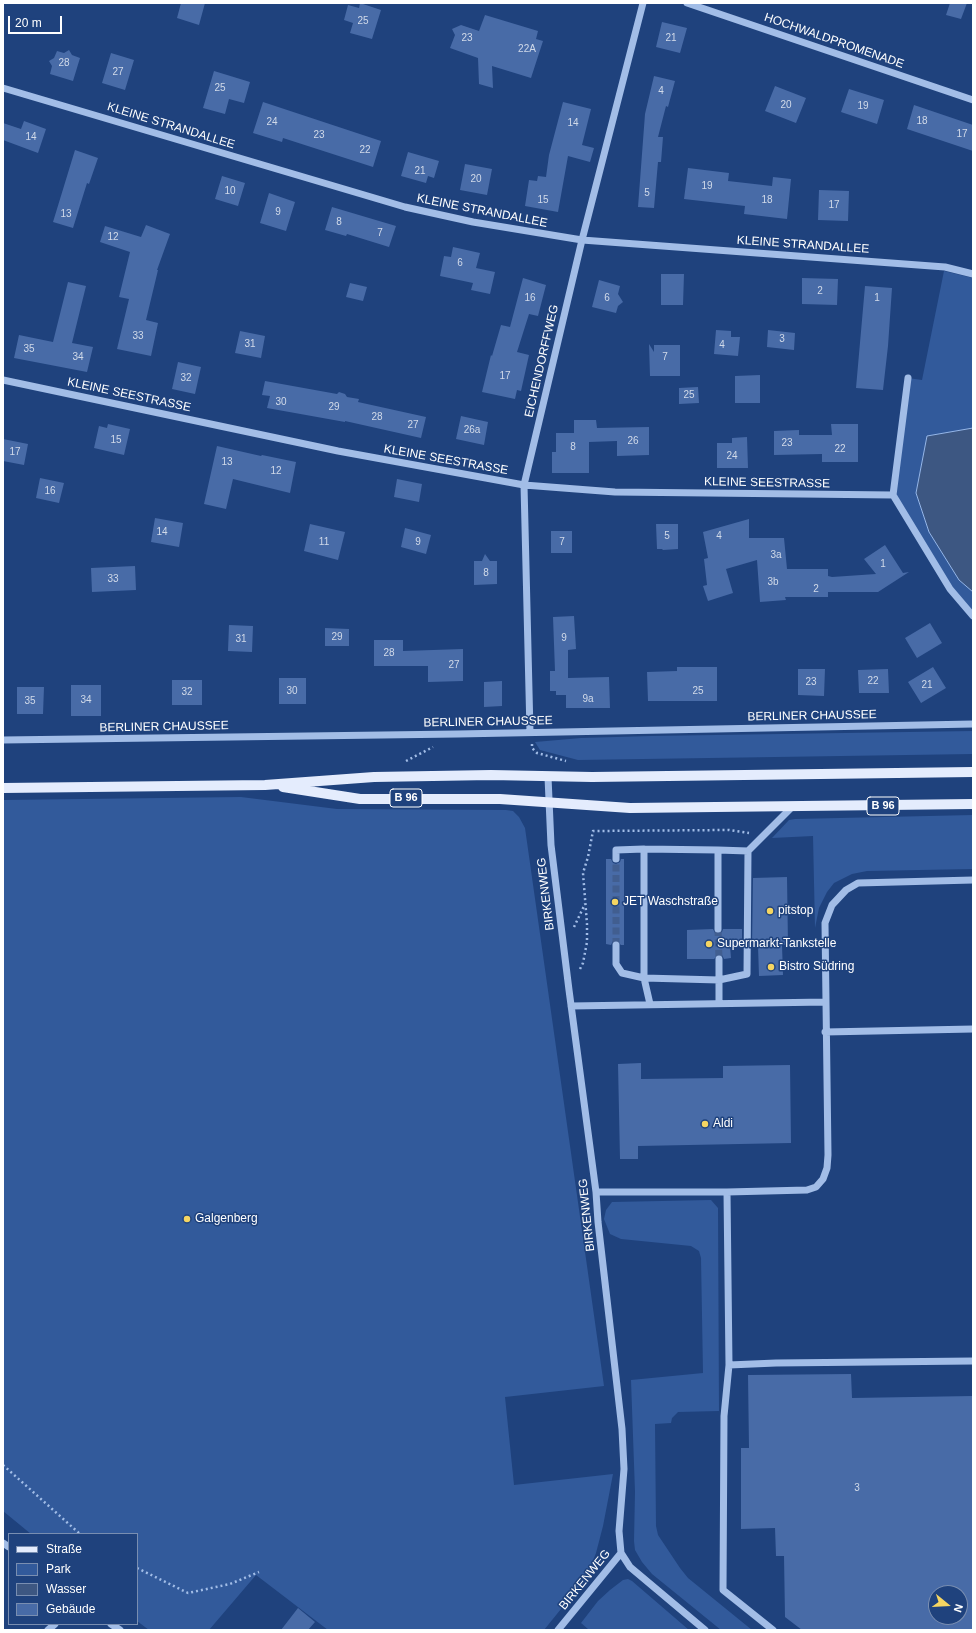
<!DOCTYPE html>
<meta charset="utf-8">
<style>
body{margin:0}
#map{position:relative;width:976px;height:1633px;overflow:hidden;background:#1f427d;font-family:Helvetica,sans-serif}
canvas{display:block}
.frame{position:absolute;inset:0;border:4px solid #fff;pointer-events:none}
.legend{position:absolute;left:8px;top:1533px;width:130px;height:92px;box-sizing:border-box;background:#1f427d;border:1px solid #798eb1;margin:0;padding:5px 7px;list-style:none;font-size:12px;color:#fff}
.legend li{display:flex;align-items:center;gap:8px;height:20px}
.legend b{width:20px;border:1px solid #798eb1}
.north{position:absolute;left:928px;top:1585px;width:40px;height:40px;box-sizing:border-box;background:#1f427d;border:1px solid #798eb1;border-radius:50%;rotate:108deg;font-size:11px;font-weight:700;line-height:16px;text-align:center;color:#fff}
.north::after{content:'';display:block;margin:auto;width:14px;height:18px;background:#f5d562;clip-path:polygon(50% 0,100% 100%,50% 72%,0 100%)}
.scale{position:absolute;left:8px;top:16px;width:54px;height:18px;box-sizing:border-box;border:2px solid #fff;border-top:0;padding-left:5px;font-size:12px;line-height:14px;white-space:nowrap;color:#fff;-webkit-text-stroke:3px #1f427d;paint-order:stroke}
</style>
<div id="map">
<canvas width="976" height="1633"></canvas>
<div class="frame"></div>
<ul class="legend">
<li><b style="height:5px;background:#e4ecfd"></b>Straße</li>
<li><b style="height:11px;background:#325a9b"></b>Park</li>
<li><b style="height:11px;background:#3d5782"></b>Wasser</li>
<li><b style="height:11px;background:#486ba7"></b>Gebäude</li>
</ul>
<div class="north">N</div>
<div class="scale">20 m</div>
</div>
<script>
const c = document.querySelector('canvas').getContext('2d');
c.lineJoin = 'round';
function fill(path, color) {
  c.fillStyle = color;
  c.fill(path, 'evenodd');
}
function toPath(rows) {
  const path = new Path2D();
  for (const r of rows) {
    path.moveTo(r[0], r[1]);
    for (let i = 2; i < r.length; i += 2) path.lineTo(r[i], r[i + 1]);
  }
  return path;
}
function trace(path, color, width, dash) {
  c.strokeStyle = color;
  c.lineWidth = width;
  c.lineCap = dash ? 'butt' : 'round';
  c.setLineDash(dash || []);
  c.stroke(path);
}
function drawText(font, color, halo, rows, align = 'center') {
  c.font = font + ' Helvetica,sans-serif';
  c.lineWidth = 3;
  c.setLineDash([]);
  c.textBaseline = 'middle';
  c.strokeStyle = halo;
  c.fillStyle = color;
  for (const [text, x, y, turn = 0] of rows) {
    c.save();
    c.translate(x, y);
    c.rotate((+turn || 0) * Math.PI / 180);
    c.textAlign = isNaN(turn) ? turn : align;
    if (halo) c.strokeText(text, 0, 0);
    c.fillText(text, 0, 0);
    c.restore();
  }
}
fill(toPath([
 [944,271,973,278,973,428,927,436,916,493,929,532,959,580,973,592,973,616,950,589,893,495,908,378,922,380],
 [973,731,973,754,578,760,540,750,535,742,581,738,651,736],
 [241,797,337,809,506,810,513,811,519,817,525,828,604,1386,505,1397,514,1485,613,1474,603,1526,596,1553,586,1578,544,1630,328,1630,256,1575,209,1630,149,1630,137,1621,137,1534,31,1534,3,1511,3,800],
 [973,815,973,869,867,871,852,874,834,883,827,892,819,908,815,928,813,836,772,838,789,820,795,819],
 [711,1200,718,1208,719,1411,678,1412,672,1418,671,1423,655,1424,656,1526,658,1535,680,1568,688,1578,752,1630,721,1630,652,1574,642,1562,635,1550,634,1541,635,1492,631,1380,703,1373,701,1258,699,1251,691,1246,621,1239,610,1234,604,1219,606,1210,612,1202],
 [628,1579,632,1581,689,1630,587,1630,588,1629,581,1623,598,1601,610,1590,623,1580]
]), '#325a9b');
const water = toPath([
 [973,428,973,592,959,580,929,532,916,493,927,436,973,428]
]);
fill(water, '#3d5782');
trace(water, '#96b7e9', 1);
fill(toPath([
 [181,3,205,3,199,25,177,18],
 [360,3,381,10,372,39,350,33,353,23,344,20,348,5,359,8],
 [950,3,967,3,961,19,946,15],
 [485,15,538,31,536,39,543,41,531,78,492,66,493,88,479,84,478,58,450,48,455,35,452,29,461,25,479,31],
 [662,22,687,28,680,53,656,47],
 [69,50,72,55,80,58,73,81,50,74,52,66,49,61,54,58,57,51,64,53],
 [111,53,134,60,125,90,102,83],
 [214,71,250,82,244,103,229,99,225,114,203,108],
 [654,76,675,81,668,107,666,106,658,137,663,137,661,162,658,162,654,208,638,207,645,114],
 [775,86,806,98,796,123,765,111],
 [849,89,884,100,877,124,841,112],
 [263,102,381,141,373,167,283,138,282,142,253,133],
 [563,102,591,109,582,145,594,148,590,162,568,156,558,212,525,206,529,180,537,181,538,176,546,177,549,155],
 [914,105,973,125,973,151,907,129],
 [24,121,46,129,38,153,3,140,3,123,21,129],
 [75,150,98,158,89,184,87,183,73,228,53,222],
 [408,152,439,161,434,178,428,176,426,183,401,176],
 [465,164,492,169,487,195,460,190],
 [688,168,729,173,728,181,772,186,773,177,791,179,787,219,744,214,745,206,684,199],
 [222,176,245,183,238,206,215,199],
 [819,190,849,191,848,221,818,220],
 [269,193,295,202,286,231,260,223],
 [332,207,396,226,389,247,347,234,346,236,325,230],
 [146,225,170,234,157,270,158,270,146,320,158,323,151,356,117,349,129,299,119,297,130,252,100,242,105,226,141,237],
 [453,247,480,253,476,268,495,272,490,294,471,290,473,283,440,276,444,256,451,257],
 [661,274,684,274,683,305,661,305],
 [523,278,546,285,538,316,529,314,517,352,529,355,521,391,517,390,515,399,482,392,491,355,492,356,501,325,510,327],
 [802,278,838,279,837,305,802,304],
 [599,280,620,286,618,294,623,302,618,306,616,313,592,307],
 [68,282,86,286,72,343,93,347,87,372,14,358,19,335,53,342],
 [350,283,367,287,363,301,346,297],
 [865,286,892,288,888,346,883,390,856,388],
 [716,330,731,331,731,337,740,337,738,356,714,354],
 [768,330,795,333,794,350,767,347],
 [240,331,265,336,261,358,235,353],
 [649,344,654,352,654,345,680,345,680,376,650,376],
 [178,362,201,367,195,394,172,389],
 [760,375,760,403,735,403,735,376],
 [265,381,337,394,339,392,345,394,347,397,359,399,358,402,426,417,421,438,345,421,345,422,267,408,270,396,262,395],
 [698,387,699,403,679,404,679,388],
 [461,416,488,422,484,445,456,439],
 [574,420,596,420,597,428,649,427,649,455,617,456,617,441,589,442,589,473,552,473,552,452,556,452,556,433,574,433],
 [108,424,130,429,124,455,94,448,99,426,107,428],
 [831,424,858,424,858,462,822,462,822,454,774,455,774,431,799,430,799,435,832,435],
 [747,437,748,468,717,468,717,443,732,443,732,438],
 [3,439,28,444,24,465,3,461],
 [217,446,261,456,262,455,296,462,290,493,233,479,226,509,204,504],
 [40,478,64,483,59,503,36,498],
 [397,479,422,484,419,502,394,497],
 [155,518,183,523,179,547,151,542],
 [749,519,749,538,784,538,787,569,828,569,828,576,832,577,876,574,864,559,885,545,903,573,909,572,878,592,828,592,828,597,785,597,786,600,760,602,757,560,726,569,733,593,708,601,703,586,707,585,704,559,708,558,703,532],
 [310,524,345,532,338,560,304,551],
 [656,524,678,524,678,549,663,550,662,549,657,549],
 [405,528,431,535,426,554,401,547],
 [551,531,572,531,572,553,551,553],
 [485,554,490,561,497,561,497,584,474,585,474,561,482,561],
 [135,566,136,590,92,592,91,568],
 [574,616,576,649,568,650,568,678,609,677,610,708,566,708,566,695,556,695,556,691,550,691,550,671,555,671,553,617],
 [930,623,942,643,917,658,905,638],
 [229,625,253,626,252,652,228,651],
 [325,628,349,629,349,646,325,646],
 [374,640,403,640,403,651,463,649,463,681,428,682,428,666,374,666],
 [677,667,717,667,717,701,648,701,647,672,677,671],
 [933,667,946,688,921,703,908,682],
 [798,669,825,669,824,696,798,695],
 [888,669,889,693,859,693,858,670],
 [279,678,306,678,306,704,279,704],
 [172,680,202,680,202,705,172,705],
 [502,681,502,706,484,707,484,682],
 [71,685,101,685,101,716,71,716],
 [17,687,44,687,43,714,17,714],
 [606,859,611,859,613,863,616,864,620,862,621,859,624,859,624,945,621,945,616,940,613,941,611,945,606,944],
 [787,877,788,945,782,945,783,975,759,976,758,946,752,946,753,878],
 [713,929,715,933,718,934,722,932,723,929,742,929,742,946,730,946,731,958,724,959,722,955,719,954,714,959,687,959,687,930],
 [641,1063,641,1079,723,1078,723,1066,790,1065,791,1143,638,1146,638,1159,620,1159,618,1064],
 [851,1374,852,1398,973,1396,973,1630,802,1630,785,1617,784,1556,776,1556,775,1528,741,1529,741,1448,749,1448,748,1375],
 [936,1593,960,1593,960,1617,936,1617],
 [298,1608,315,1622,308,1630,281,1630]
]), '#486ba7');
trace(toPath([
 [718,929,719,959],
 [616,945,616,859]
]), '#415e90', 7, [7, 3.5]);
trace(toPath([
 [532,744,532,748,537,753,566,761],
 [406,761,433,747],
 [574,927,585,904],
 [580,969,583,963,587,942,587,924,583,873,588,857,593,831,729,830,749,833],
 [3,1465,80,1534],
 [137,1568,188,1593,230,1584,259,1572]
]), '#a2bde7', 2.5, [2, 3]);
trace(toPath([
 [687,3,973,100],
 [3,88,405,207,473,222,582,240,945,267,973,274],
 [908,378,893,495,950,589,973,616],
 [3,380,338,451,524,485,615,492,893,495],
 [530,732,524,485,582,240,643,3],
 [3,740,458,734,973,724],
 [548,777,551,845,569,990,596,1192,598,1222,622,1429,624,1469,619,1531,621,1553,558,1630],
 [616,859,616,850,644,849],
 [718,929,718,850,748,851,792,807],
 [616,945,616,964,622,973,644,978,719,980,747,974,748,851],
 [719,959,719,1003],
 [826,1002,825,923,832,905,846,890,858,883,973,880],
 [650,1004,644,978,644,849,718,850],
 [571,1006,826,1002,828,1155,827,1168,823,1179,816,1187,807,1190,727,1192,729,1365,724,1416,723,1590,773,1630],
 [825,1032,973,1029],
 [596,1192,727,1192],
 [729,1365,776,1363,973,1361],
 [3,1543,9,1547],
 [621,1553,630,1567,705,1630],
 [111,1624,120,1630],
 [48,1630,55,1624]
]), '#a2bde7', 7);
trace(toPath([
 [283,787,360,799,500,799,630,808,973,804],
 [3,788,265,785,374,777,491,775,592,777,973,772]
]), '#e4ecfd', 10);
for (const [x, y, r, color] of [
 [615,902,4,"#f5d562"],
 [770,911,4,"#f5d562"],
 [709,944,4,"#f5d562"],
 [771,967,4,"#f5d562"],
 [705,1124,4,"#f5d562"],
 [187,1219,4,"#f5d562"]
]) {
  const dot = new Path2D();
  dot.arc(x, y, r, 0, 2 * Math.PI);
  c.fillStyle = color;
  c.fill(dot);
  trace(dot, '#1f427d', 1.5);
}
drawText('10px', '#d1dae9', null, [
 ["25",363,21],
 ["23",467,38],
 ["21",671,38],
 ["22A",527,49],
 ["28",64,63],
 ["27",118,72],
 ["25",220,88],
 ["4",661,91],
 ["20",786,105],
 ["19",863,106],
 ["18",922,121],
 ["24",272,122],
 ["14",573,123],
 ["17",962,134],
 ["23",319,135],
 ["14",31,137],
 ["22",365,150],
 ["21",420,171],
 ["20",476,179],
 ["19",707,186],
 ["10",230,191],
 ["5",647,193],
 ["15",543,200],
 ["18",767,200],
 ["17",834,205],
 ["9",278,212],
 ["13",66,214],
 ["8",339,222],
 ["7",380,233],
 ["12",113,237],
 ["6",460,263],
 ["2",820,291],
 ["16",530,298],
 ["6",607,298],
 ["1",877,298],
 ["33",138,336],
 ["3",782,339],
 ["31",250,344],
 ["4",722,345],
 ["35",29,349],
 ["34",78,357],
 ["7",665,357],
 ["17",505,376],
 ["32",186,378],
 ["25",689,395],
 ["30",281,402],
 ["29",334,407],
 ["28",377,417],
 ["27",413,425],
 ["26a",472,430],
 ["15",116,440],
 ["26",633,441],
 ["23",787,443],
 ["8",573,447],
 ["22",840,449],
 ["17",15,452],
 ["24",732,456],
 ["13",227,462],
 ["12",276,471],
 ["16",50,491],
 ["14",162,532],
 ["5",667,536],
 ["4",719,536],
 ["11",324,542],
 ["9",418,542],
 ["7",562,542],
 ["3a",776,555],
 ["1",883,564],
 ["8",486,573],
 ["33",113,579],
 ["3b",773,582],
 ["2",816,589],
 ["29",337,637],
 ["9",564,638],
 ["31",241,639],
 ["28",389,653],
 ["27",454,665],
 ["22",873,681],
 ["23",811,682],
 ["21",927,685],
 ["30",292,691],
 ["25",698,691],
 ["32",187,692],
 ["9a",588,699],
 ["34",86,700],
 ["35",30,701],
 ["3",857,1488]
]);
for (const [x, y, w] of [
 [406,798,32],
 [883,806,32]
]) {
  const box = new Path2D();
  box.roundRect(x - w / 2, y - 9, w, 18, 3);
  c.fillStyle = '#1f427d';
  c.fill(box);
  trace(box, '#fff', 1);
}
drawText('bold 11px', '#fff', null, [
 ["B 96",406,798],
 ["B 96",883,806]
]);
drawText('12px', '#fff', '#1f427d', [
 ["HOCHWALDPROMENADE",834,41,19],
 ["KLEINE STRANDALLEE",171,126,17],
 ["KLEINE STRANDALLEE",482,211,11],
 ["KLEINE STRANDALLEE",803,245,4],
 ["EICHENDORFFWEG",542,361,-77],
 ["KLEINE SEESTRASSE",129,395,12],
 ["KLEINE SEESTRASSE",446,460,10],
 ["KLEINE SEESTRASSE",767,483,1],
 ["BERLINER CHAUSSEE",812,716,-1],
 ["BERLINER CHAUSSEE",488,722,-1],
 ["BERLINER CHAUSSEE",164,727,-1],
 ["BIRKENWEG",546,894,-97],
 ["BIRKENWEG",587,1215,-96],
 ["BIRKENWEG",585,1580,-51]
]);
drawText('12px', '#fff', '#1f427d', [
 ["JET Waschstraße",623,902],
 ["pitstop",778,911],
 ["Supermarkt-Tankstelle",717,944],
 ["Bistro Südring",779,967],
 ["Aldi",713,1124],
 ["Galgenberg",195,1219]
], 'left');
</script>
